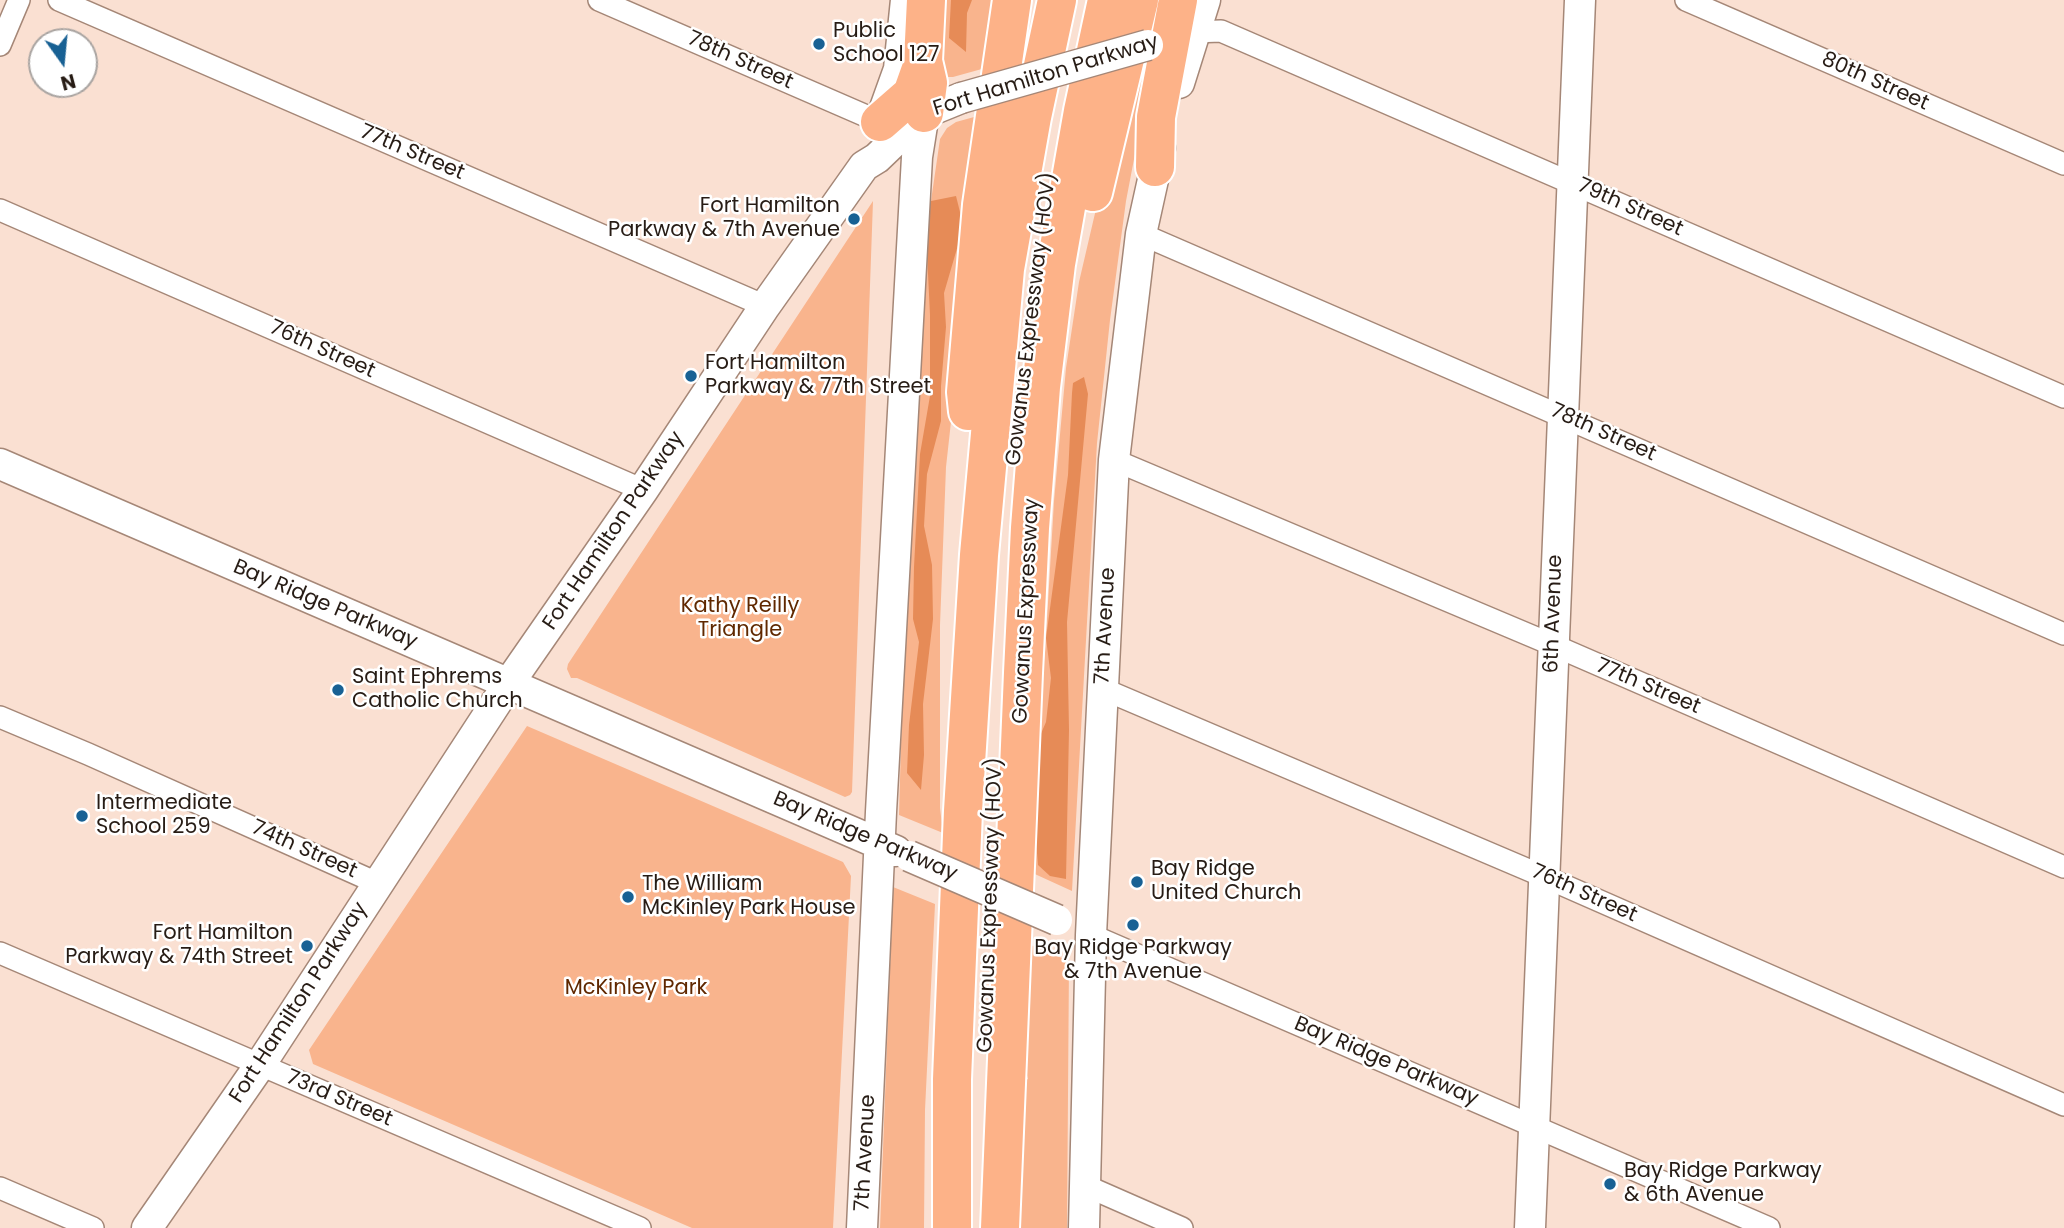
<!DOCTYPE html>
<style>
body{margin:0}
#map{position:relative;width:2064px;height:1228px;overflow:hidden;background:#fae0d2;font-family:Poppins,sans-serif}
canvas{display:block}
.north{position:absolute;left:28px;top:28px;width:70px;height:70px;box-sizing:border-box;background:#fff;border:2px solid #a9a4a1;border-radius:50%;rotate:165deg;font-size:19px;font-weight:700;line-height:28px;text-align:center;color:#271c15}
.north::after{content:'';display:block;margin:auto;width:24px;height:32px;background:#186194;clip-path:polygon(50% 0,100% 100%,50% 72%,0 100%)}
</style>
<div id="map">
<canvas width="2064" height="1228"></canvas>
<div class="north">N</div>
</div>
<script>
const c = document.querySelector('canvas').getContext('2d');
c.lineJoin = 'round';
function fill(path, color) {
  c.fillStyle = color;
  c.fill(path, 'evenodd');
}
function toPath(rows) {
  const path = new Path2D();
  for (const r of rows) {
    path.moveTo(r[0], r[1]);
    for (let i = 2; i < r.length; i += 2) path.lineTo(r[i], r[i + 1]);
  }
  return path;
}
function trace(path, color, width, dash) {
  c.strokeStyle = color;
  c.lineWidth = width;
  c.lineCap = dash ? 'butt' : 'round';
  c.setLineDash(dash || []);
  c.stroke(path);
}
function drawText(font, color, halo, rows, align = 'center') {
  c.font = font + ' Poppins,sans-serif';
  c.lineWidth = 5;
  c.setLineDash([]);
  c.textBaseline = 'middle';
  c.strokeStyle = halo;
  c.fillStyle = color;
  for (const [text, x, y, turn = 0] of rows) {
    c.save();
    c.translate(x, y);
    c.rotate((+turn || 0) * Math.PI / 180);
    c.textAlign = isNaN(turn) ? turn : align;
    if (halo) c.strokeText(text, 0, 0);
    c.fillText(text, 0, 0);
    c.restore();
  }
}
fill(toPath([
 [936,0,997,0,989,67,953,77,945,77,939,72],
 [1151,70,1126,201,1110,320,1097,443,1072,891,1026,870,1031,767,1045,653,1054,501,1066,368,1079,282,1127,76],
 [985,114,946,467,940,625,940,808,943,833,899,815,906,567,921,204,931,201,940,139,947,128,956,122],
 [873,201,852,792,850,795,845,797,577,678,571,678,567,669,568,664],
 [527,726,843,862,851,876,833,1228,692,1228,313,1064,309,1050],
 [893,887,935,904,925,1110,924,1228,880,1228],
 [1021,941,1069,961,1067,1228,1019,1228,1021,1082,1028,1079,1020,1049]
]), '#f9b48d');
fill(toPath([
 [951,0,972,0,967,13,966,52,949,38],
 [956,196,961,216,958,245,944,293,946,327,941,386,941,421,927,474,924,526,932,565,933,619,923,704,924,755,921,790,907,773,909,725,919,642,913,619,914,567,920,454,930,396,930,315,925,211,931,201],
 [1084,377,1088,394,1067,622,1069,730,1066,879,1050,876,1038,865,1036,841,1038,766,1033,752,1046,722,1051,678,1046,638,1068,475,1072,393,1073,383]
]), '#e68b57');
const street = toPath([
 [59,0,765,306],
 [599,0,880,122],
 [1686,0,2064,164],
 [1193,32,1221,31,2064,397],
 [0,45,19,0],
 [0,210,643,490],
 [1141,234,2064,634],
 [1114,460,1553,645,2064,867],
 [1103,689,1545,877,2064,1105],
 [0,717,88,754,377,883],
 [1091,935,1769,1228],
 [0,953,640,1228],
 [1084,1185,1182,1228],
 [0,1188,93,1228]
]);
const secondary = toPath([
 [1179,83,1205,0],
 [880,122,899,69,906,0],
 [0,464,896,851],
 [147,1228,260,1065,509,683,643,490,765,306,864,166,877,158,924,113,961,98],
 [862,1228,881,812,917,157,924,113],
 [1084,1228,1091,935,1114,460,1141,234,1160,148],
 [1530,1228,1580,0]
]);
const highway = toPath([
 [924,113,928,83,923,61,926,0],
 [880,122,912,94,923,63],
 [1155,167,1156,117,1178,0],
 [1093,192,1139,0],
 [968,411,966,392,982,205,1012,0],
 [952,1228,952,1079,963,811,979,555,1005,269,1032,117,1057,0],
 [1000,1228,1023,673,1030,528,1041,387,1056,264,1083,111,1107,0]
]);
trace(street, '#a58777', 24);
trace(secondary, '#a58777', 33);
trace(highway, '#fff', 42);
trace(street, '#fff', 21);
trace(secondary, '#fff', 30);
trace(highway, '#fdb288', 38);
const secondaryBridge = toPath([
 [961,98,1148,45],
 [909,856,1057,920]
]);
trace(secondaryBridge, '#a58777', 33, []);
trace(secondaryBridge, '#fff', 30);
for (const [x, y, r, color] of [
 [819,44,7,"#186194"],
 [854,219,7,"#186194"],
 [691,376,7,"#186194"],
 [338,690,7,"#186194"],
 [82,816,7,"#186194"],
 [1137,882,7,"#186194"],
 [628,897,7,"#186194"],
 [1133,925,7,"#186194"],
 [307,946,7,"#186194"],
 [1610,1184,7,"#186194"]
]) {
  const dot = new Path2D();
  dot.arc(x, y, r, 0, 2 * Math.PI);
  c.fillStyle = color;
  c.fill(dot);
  trace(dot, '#fff', 2.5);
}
drawText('21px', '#271c15', '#fff', [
 ["Public",833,32],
 ["School 127",833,56],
 ["Fort Hamilton",840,207,"right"],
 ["Parkway & 7th Avenue",840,231,"right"],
 ["Fort Hamilton",705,364],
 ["Parkway & 77th Street",705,388],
 ["Saint Ephrems",352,678],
 ["Catholic Church",352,702],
 ["Intermediate",96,804],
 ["School 259",96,828],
 ["Bay Ridge",1151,870],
 ["United Church",1151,894],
 ["The William",642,885],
 ["McKinley Park House",642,909],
 ["Fort Hamilton",293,934,"right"],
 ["Parkway & 74th Street",293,958,"right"],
 ["Bay Ridge Parkway",1133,949,"center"],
 ["& 7th Avenue",1133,973,"center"],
 ["Bay Ridge Parkway",1624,1172],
 ["& 6th Avenue",1624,1196]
], 'left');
drawText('21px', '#271c15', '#fff', [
 ["78th Street",740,61,24],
 ["Fort Hamilton Parkway",1046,76,-17],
 ["80th Street",1875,82,24],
 ["77th Street",412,153,23],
 ["79th Street",1630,208,24],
 ["Gowanus Expressway (HOV)",1032,319,-83],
 ["76th Street",322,350,24],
 ["78th Street",1603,433,24],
 ["Fort Hamilton Parkway",614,531,-56],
 ["Bay Ridge Parkway",325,605,23],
 ["Gowanus Expressway",1027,611,-87],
 ["6th Avenue",1554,614,-88],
 ["7th Avenue",1106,626,-87],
 ["77th Street",1648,687,23],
 ["Bay Ridge Parkway",865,837,23],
 ["74th Street",304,850,24],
 ["76th Street",1584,894,24],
 ["Gowanus Expressway (HOV)",991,905,-88],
 ["Fort Hamilton Parkway",299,1003,-57],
 ["Bay Ridge Parkway",1386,1062,23],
 ["73rd Street",339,1099,23],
 ["7th Avenue",866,1153,-87]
]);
drawText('21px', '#602800', '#fff', [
 ["Kathy Reilly",740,607],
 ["Triangle",740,631],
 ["McKinley Park",636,989]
]);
</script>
